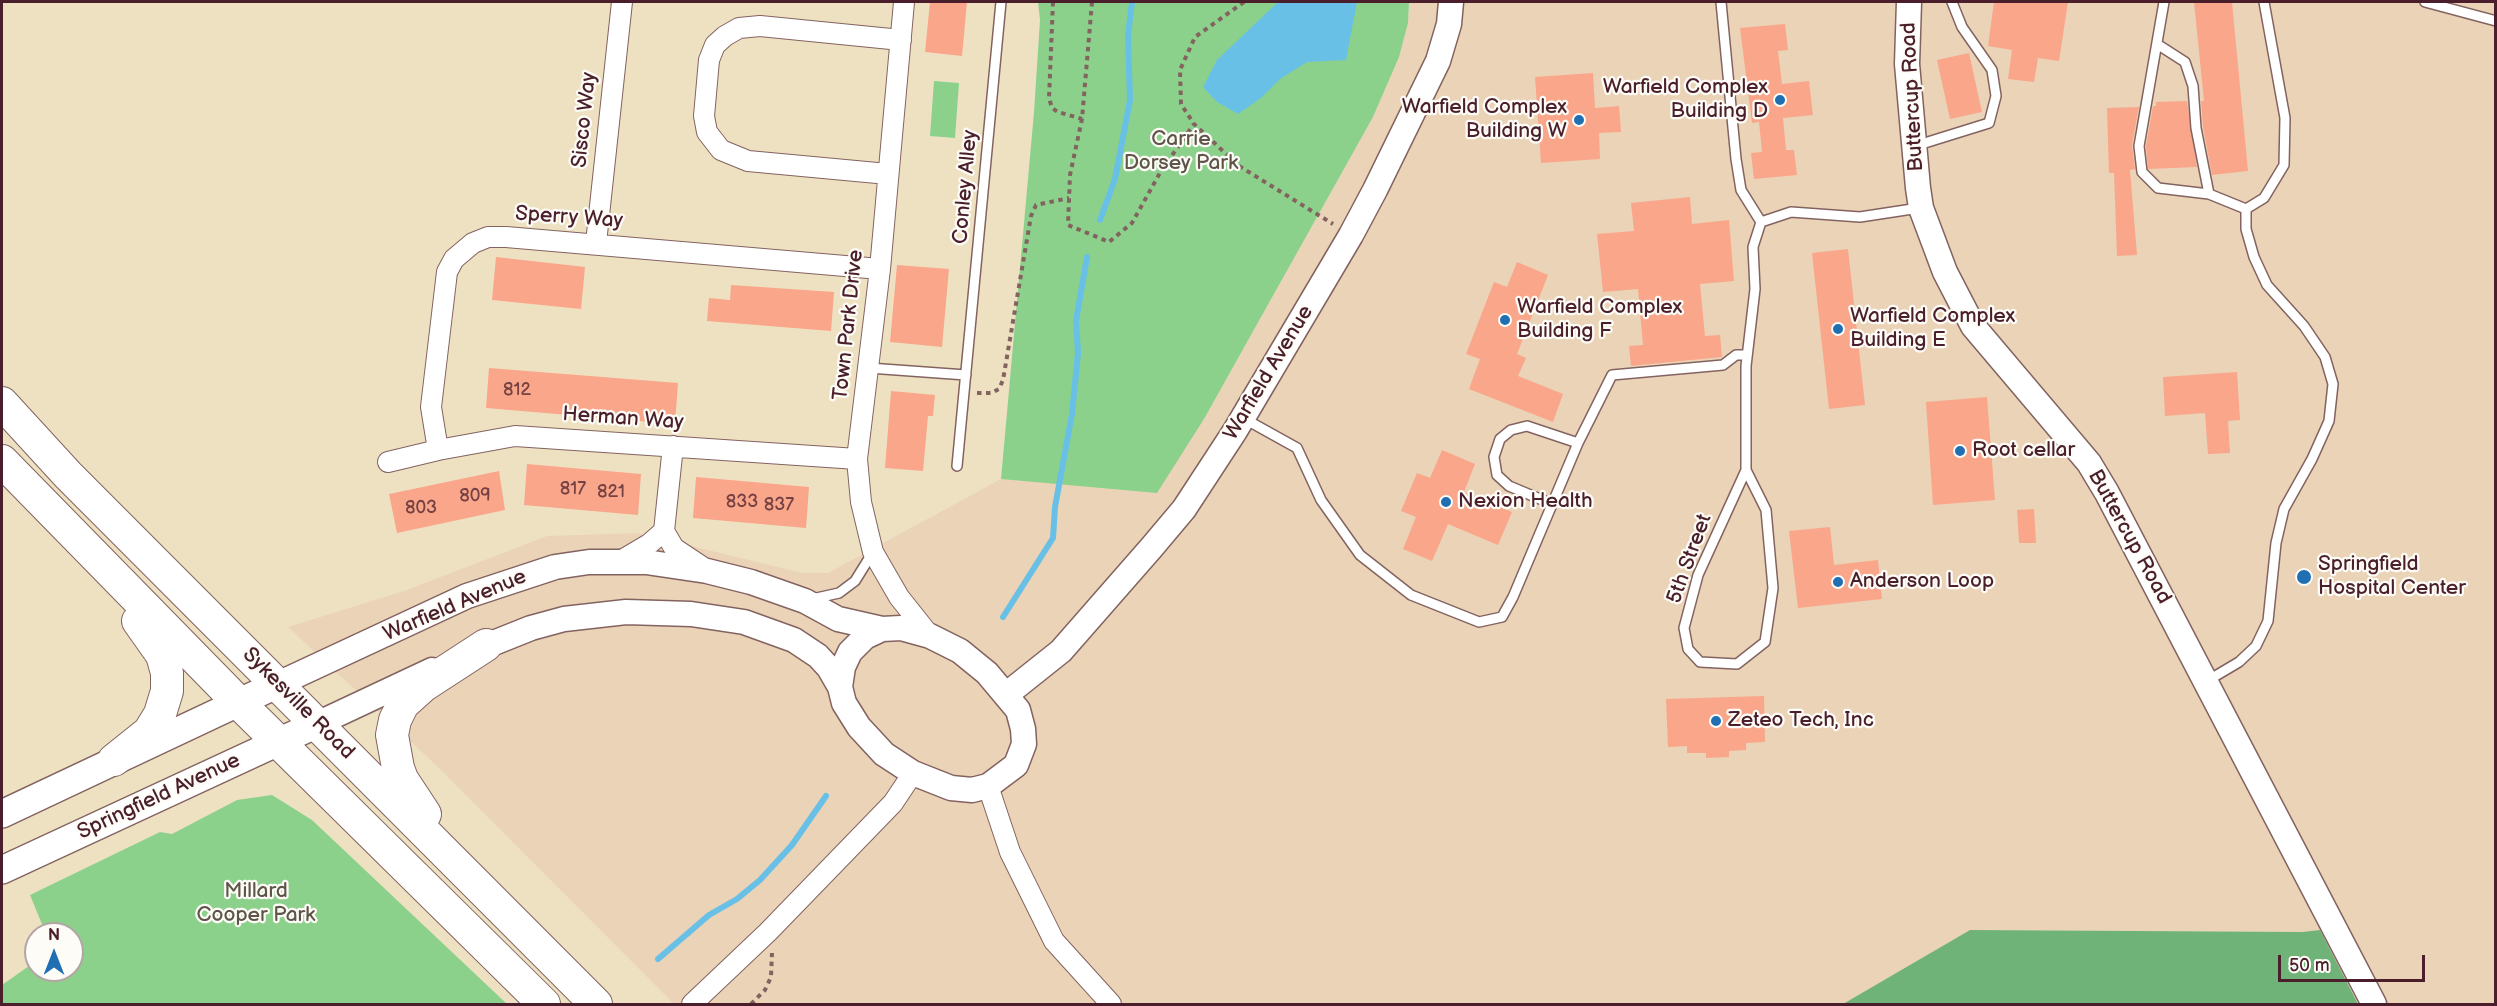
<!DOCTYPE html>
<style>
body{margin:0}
#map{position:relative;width:2497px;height:1006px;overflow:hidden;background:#eee1c2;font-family:"Balsamiq Sans",sans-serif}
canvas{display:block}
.frame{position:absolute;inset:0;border:3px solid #4a1f2b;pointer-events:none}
.north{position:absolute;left:24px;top:922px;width:60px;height:60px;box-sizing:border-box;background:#fdfcf7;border:2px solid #b5a4a5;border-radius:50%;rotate:0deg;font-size:16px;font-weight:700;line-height:24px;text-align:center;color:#4a1f2b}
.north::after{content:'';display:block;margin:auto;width:21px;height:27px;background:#1f6fb2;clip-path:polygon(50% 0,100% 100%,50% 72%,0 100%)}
.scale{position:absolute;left:2278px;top:955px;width:147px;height:27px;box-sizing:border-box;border:3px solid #4a1f2b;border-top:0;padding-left:8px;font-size:18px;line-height:21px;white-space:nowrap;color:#4a1f2b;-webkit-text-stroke:4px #fdfcf7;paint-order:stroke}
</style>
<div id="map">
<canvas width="2497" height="1006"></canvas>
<div class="frame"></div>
<div class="north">N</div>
<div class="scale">50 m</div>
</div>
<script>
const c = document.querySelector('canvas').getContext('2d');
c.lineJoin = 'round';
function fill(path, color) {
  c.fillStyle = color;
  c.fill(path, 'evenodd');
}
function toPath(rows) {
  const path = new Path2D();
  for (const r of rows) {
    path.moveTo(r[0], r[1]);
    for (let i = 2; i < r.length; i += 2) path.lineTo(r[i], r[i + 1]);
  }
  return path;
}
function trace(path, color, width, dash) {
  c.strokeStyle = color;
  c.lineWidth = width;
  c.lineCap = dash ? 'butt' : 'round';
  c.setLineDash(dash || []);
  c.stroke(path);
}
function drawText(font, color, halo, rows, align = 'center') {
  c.font = font + ' "Balsamiq Sans",sans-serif';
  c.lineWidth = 4.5;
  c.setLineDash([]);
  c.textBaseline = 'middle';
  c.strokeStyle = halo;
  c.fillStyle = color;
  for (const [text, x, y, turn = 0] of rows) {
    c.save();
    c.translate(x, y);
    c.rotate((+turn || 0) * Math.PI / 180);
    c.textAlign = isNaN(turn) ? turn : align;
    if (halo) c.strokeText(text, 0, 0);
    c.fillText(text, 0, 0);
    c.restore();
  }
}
fill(toPath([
 [1409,2,2495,2,2495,1004,2358,1004,2320,930,2302,932,1970,930,1843,1004,674,1004,440,769,288,627,407,590,547,536,638,533,802,573,828,573,1001,479,1157,492,1204,419,1373,117,1399,57,1408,23]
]), '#ead3b7');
fill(toPath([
 [1038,2,1409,2,1408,23,1399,57,1373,117,1204,419,1157,493,1001,479,1034,112,1040,20],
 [934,81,959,83,955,138,930,136],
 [272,795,312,820,507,1004,2,1004,2,985,36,961,36,970,72,970,72,934,46,934,30,895,160,832,172,834,237,800]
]), '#8bd18c');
fill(toPath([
 [1970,930,2302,932,2320,930,2358,1004,1843,1004]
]), '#70b378');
fill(toPath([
 [1278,2,1357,2,1346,60,1307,62,1280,79,1261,98,1238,114,1217,102,1203,87,1217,60]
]), '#69c0e6');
trace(toPath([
 [1100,220,1115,179,1130,100,1128,35,1132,2],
 [1003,617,1053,538,1055,507,1072,414,1078,353,1076,321,1087,257],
 [658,959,709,915,737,899,760,880,792,845,826,796]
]), '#69c0e6', 6);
fill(toPath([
 [930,2,967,2,962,56,925,52],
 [1994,2,2068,2,2059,61,2038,58,2034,82,2008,79,2012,50,1988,46],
 [2194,2,2232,2,2248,171,2212,175,2203,127,2201,101,2204,101],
 [1785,24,1788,50,1778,51,1782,84,1809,81,1813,115,1783,118,1786,150,1794,150,1797,175,1754,179,1751,153,1762,152,1759,122,1752,123,1740,28],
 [1969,53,1982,112,1950,119,1937,60],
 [1593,73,1595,108,1619,106,1621,132,1599,133,1600,159,1541,163,1535,77],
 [2187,101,2197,167,2148,169,2146,146,2153,106,2156,106,2156,102],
 [2139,107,2132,145,2135,169,2130,170,2137,255,2117,256,2114,173,2109,173,2107,108],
 [1690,197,1692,224,1729,220,1734,281,1700,284,1705,336,1720,335,1722,357,1631,366,1629,346,1643,345,1638,289,1603,292,1597,234,1634,231,1631,203],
 [1848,249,1865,405,1829,409,1812,253],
 [496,257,585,267,581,309,492,300],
 [1517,262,1548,275,1517,354,1526,358,1518,376,1563,394,1553,422,1469,389,1480,359,1466,354,1494,282,1507,287],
 [897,265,949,269,942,347,890,342],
 [731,285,834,292,831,331,707,321,709,298,730,300],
 [489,368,678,383,675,424,486,408],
 [2237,372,2240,420,2228,421,2230,453,2208,454,2205,413,2165,416,2163,377],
 [891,391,935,395,933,416,928,416,923,471,885,468],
 [1987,397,1995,500,1933,505,1926,402],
 [1442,450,1475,464,1464,492,1512,512,1498,545,1448,524,1432,561,1403,549,1416,517,1401,511,1417,473,1430,478],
 [527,464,641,474,638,515,524,505],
 [499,471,505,510,397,533,389,494],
 [696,477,809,487,806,528,693,518],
 [2034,509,2036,543,2019,543,2017,510],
 [1830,527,1834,565,1878,560,1882,599,1798,608,1789,531],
 [1764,696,1765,742,1746,743,1746,750,1729,751,1729,757,1706,758,1706,753,1687,753,1687,746,1668,747,1666,699]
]), '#faa68a');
const service = toPath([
 [1721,2,1736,159,1741,190,1761,222],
 [2164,2,2139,146,2142,172,2158,188,2209,194,2246,209,2264,198,2284,165,2285,118,2264,2],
 [2425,2,2496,21],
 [2157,44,2185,62,2193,86,2196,128,2209,194],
 [1915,146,1989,123,1996,96,1992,70,1962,27,1952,2],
 [869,368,966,375],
 [1243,418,1297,448,1321,500,1360,555,1411,595,1479,622,1502,617,1513,597,1578,443,1612,375,1723,365,1736,355,1747,355],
 [957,466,1001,2],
 [1746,470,1766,510,1773,588,1765,642,1737,664,1700,662,1688,649,1684,628,1698,575,1746,470,1746,366,1755,289,1753,247,1761,222,1791,212,1860,217,1919,208],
 [1552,504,1509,486,1497,475,1494,457,1500,439,1511,430,1527,426,1578,443],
 [812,599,839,593,855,581,873,552],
 [2207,681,2239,662,2256,646,2268,621,2276,543,2284,509,2312,459,2329,421,2333,384,2325,357,2304,326,2267,285,2254,257,2246,229,2246,209]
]);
const minor = toPath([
 [904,2,880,269,857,459,861,502,873,552,899,597,930,636],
 [888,174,748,161,721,150,707,132,704,116,709,60,715,45,725,36,739,28,760,26,901,40],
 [596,243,622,2],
 [673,446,664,531,674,548,707,570],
 [438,450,431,407,447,272,454,259,473,243,488,237,506,237,880,269],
 [388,462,438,450,515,436,857,459],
 [622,560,649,544,664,531],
 [988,786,1010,852,1054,941,1111,1004],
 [692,1004,768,932,893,803,913,773]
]);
const tertiary = toPath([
 [1909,2,1907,64,1918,188,1921,208,1945,272,1973,326,2089,463,2107,493,2374,1004],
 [901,628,930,636,960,651,987,673,1018,710,1023,729,1024,744,1016,765,988,786,972,790,951,788,913,773,884,754,859,727,844,703,840,687,843,667,850,652,865,637,882,629,901,628],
 [471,652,531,628,564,619,626,612,691,614,744,622,794,640,818,656,829,668,840,687],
 [278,684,467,596,555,567,589,562,646,562,707,571,751,582,805,601,838,619,882,629],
 [1007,694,1061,651,1152,547,1184,509,1235,431,1351,235,1375,190,1438,61,1449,24,1451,2],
 [317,724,432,670]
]);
const secondary = toPath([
 [2,814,278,684],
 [2,870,317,724]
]);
const primary = toPath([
 [2,403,68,475,596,1004],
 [2,461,239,703,544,1004],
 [114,760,149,732,160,714,167,691,167,673,162,655,138,621],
 [425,814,402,779,398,768,392,735,395,720,403,704,423,686,486,645]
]);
trace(service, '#836360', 12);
trace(minor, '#836360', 22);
trace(tertiary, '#836360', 27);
trace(secondary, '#836360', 30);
trace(primary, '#836360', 34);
trace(toPath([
 [1053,2,1049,98,1052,108,1058,112,1082,119],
 [1092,2,1082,119,1070,175,1068,225,1109,242,1132,223,1161,171,1194,124],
 [1244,2,1195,37,1180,70,1181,104,1194,124,1239,166,1333,224],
 [977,393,991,393,999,389,1003,380,1031,216,1036,205,1069,198],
 [751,1004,765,990,771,977,772,953]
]), '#836360', 4, [4.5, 4.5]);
trace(service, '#fff', 9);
trace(minor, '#fff', 20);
trace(tertiary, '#fff', 24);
trace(secondary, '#fff', 27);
trace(primary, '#fff', 32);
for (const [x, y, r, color] of [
 [1780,100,6,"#1f6fb2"],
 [1579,120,6,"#1f6fb2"],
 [1505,320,6,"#1f6fb2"],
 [1838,329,6,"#1f6fb2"],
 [1960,451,6,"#1f6fb2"],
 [1446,502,6,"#1f6fb2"],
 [2304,577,8,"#1f6fb2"],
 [1838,582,6,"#1f6fb2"],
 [1716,721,6,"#1f6fb2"]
]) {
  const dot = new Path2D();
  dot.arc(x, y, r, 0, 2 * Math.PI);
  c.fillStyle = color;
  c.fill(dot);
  trace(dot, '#fdfcf7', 2);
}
drawText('18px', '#764143', null, [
 ["812",517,390],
 ["817",573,489],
 ["821",611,492],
 ["809",475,496],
 ["833",742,502],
 ["837",779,505],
 ["803",421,508]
]);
drawText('21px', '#4a1f2b', '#fdfcf7', [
 ["Warfield Complex",1768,88,"right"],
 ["Building D",1768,112,"right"],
 ["Warfield Complex",1567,108,"right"],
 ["Building W",1567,132,"right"],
 ["Warfield Complex",1517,308],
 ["Building F",1517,332],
 ["Warfield Complex",1850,317],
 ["Building E",1850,341],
 ["Root cellar",1972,451],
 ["Nexion Health",1458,502],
 ["Springfield",2318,565],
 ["Hospital Center",2318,589],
 ["Anderson Loop",1850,582],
 ["Zeteo Tech, Inc",1728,721]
], 'left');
drawText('21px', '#4a1f2b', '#fdfcf7', [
 ["Buttercup Road",1913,97,-93],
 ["Sisco Way",585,120,-84],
 ["Conley Alley",966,187,-85],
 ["Sperry Way",569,218,4],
 ["Town Park Drive",849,325,-84],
 ["Warfield Avenue",1269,373,-59],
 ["Herman Way",623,419,4],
 ["Buttercup Road",2129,537,61],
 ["5th Street",1690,559,-70],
 ["Warfield Avenue",455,606,-23],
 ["Sykesville Road",298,704,45],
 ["Springfield Avenue",159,797,-25]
]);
drawText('21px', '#5e5448', '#fdfcf7', [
 ["Carrie",1181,140],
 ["Dorsey Park",1181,164],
 ["Millard",256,892],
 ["Cooper Park",256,916]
]);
</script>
